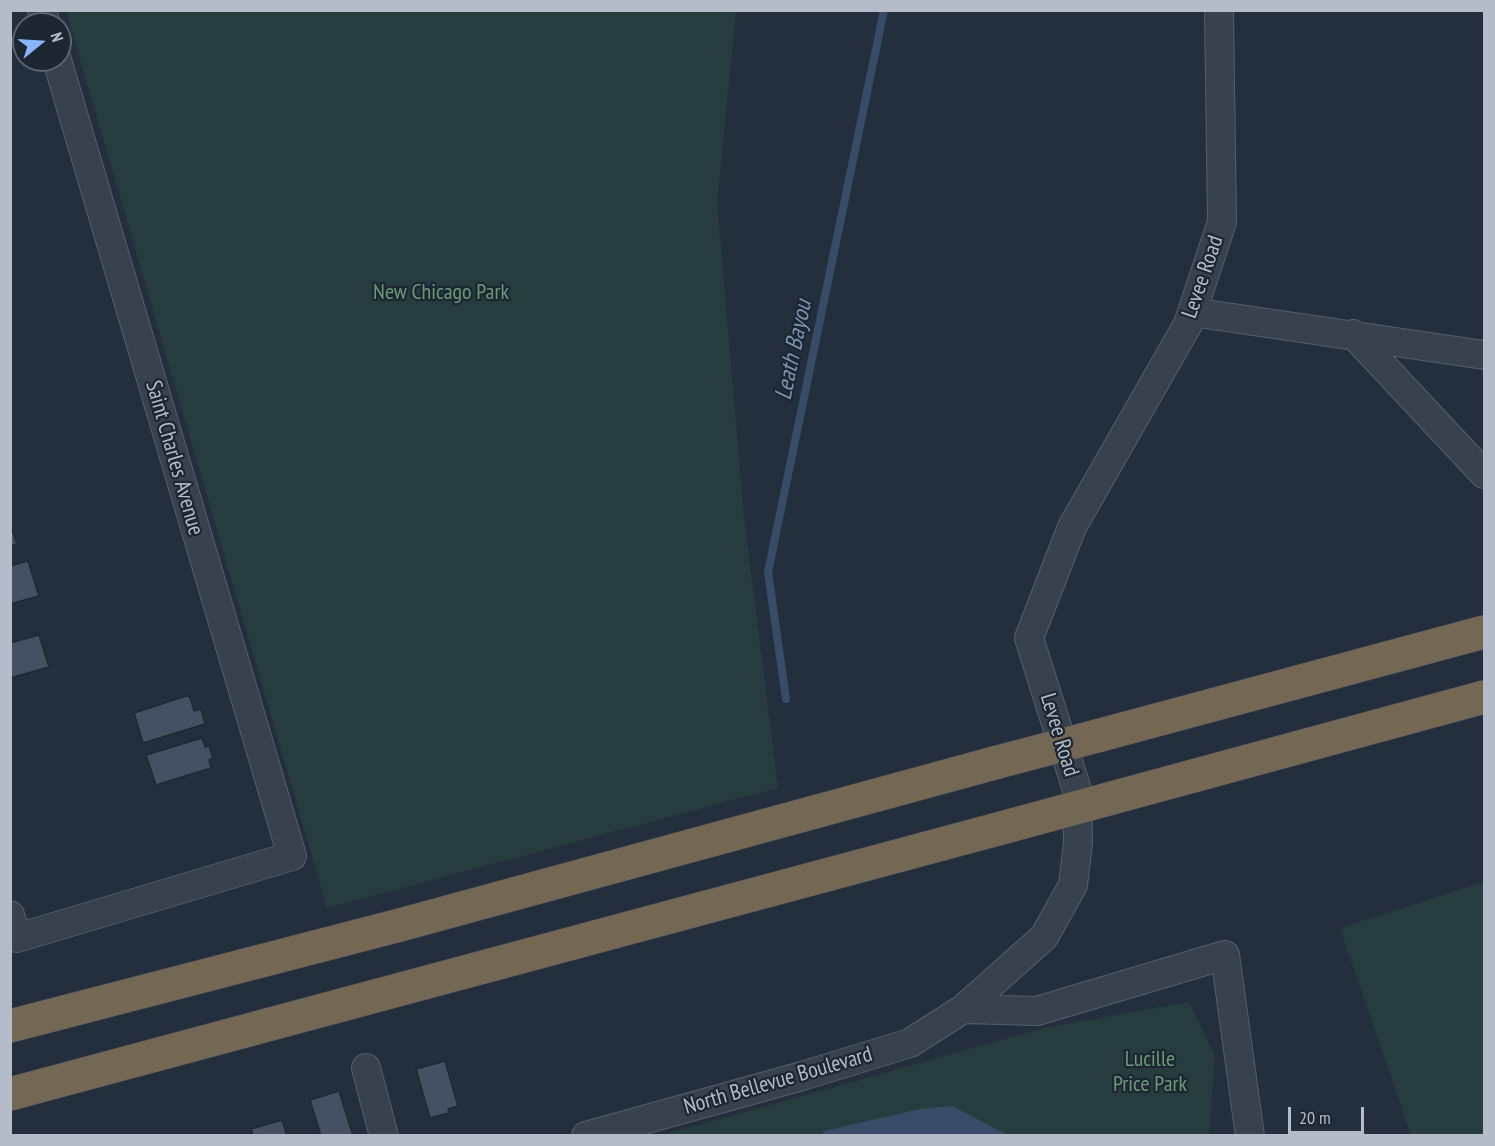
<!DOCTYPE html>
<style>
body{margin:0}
#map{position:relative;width:1495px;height:1146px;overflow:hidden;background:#242f3e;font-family:"PT Sans Narrow",sans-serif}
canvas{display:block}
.frame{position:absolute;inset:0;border:12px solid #b4bcc9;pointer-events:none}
.north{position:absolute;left:12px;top:12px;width:60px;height:60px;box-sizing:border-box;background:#1d2633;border:2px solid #59626f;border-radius:50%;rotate:72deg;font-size:16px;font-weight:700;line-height:24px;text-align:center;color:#b4bcc9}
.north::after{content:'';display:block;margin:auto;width:21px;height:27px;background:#8ab4f8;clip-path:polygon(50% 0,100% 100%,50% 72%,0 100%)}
.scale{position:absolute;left:1288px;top:1107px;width:76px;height:27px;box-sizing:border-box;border:3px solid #b4bcc9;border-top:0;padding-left:8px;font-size:18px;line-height:21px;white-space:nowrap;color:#b4bcc9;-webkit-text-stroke:4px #1d2633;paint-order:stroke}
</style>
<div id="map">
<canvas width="1495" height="1146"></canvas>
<div class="frame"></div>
<div class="north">N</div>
<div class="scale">20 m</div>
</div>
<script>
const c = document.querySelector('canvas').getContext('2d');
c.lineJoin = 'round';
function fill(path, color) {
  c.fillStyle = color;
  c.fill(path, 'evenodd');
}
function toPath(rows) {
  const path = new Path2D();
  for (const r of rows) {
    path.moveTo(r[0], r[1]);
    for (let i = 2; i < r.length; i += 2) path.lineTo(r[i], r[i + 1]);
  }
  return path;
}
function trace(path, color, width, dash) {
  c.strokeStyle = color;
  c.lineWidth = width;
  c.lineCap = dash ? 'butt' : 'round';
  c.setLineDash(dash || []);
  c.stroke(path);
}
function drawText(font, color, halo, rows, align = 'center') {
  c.font = font + ' "PT Sans Narrow",sans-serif';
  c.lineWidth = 4.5;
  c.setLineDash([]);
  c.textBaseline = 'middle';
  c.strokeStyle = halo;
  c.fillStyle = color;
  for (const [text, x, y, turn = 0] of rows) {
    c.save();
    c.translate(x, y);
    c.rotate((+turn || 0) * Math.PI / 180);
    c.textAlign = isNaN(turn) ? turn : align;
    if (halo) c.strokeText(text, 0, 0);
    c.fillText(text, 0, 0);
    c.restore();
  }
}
fill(toPath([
 [66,11,736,11,717,202,744,517,778,788,327,908],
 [1484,882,1484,1135,1411,1135,1340,928],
 [1189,1002,1215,1056,1209,1135,660,1136,1044,1028]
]), '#263c3f');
fill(toPath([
 [952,1106,1008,1135,822,1135,824,1131,920,1109]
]), '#394c67');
trace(toPath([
 [786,699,768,572,884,10]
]), '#394c67', 8);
const building = toPath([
 [10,524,17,544,10,546,10,524],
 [28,561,39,596,10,604,10,566,28,561],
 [39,635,49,667,10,678,10,643,39,635],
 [186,696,190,697,194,711,201,709,205,724,143,743,134,713,186,696],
 [202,738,205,747,209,746,213,758,209,760,211,768,156,785,146,755,202,738],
 [445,1061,458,1106,448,1109,449,1113,430,1118,416,1069,445,1061],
 [339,1091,353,1136,321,1136,310,1100,339,1091],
 [282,1120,287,1136,253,1136,251,1129,282,1120]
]);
fill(building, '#455162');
trace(building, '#1f2835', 1.5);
const minor = toPath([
 [42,10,46,24],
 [1192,312,1484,355],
 [1353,334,1484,474],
 [10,915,17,938,292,856,57,60],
 [963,1009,1037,1011,1225,955,1250,1136],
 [366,1068,384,1136],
 [586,1136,802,1076,910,1043,963,1009,1044,937,1073,885,1078,843,1077,790,1029,638,1072,527,1188,324,1222,222,1219,10]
]);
const highway = toPath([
 [1097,736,1484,632],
 [1112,798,1484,697],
 [10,1026,400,925,998,762],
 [10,1094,1009,826]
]);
trace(minor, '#565f6c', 30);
trace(highway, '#434c59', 34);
trace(minor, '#38414e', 28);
trace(highway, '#746855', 33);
const highwayBridge = toPath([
 [998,762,1097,736],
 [1009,826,1112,798]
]);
trace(highwayBridge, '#434c59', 34, []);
trace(highwayBridge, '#746855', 33);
drawText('22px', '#b4bcc9', '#1d2633', [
 ["Levee Road",1203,277,-71],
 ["Saint Charles Avenue",174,458,74],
 ["Levee Road",1059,735,73],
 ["North Bellevue Boulevard",778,1081,-16]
]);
drawText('22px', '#6b9a76', '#1d2633', [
 ["New Chicago Park",441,293],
 ["Lucille",1150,1060],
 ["Price Park",1150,1085]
]);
drawText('italic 24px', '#7c92b1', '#1d2633', [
 ["Leath Bayou",794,350,-78]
]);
</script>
